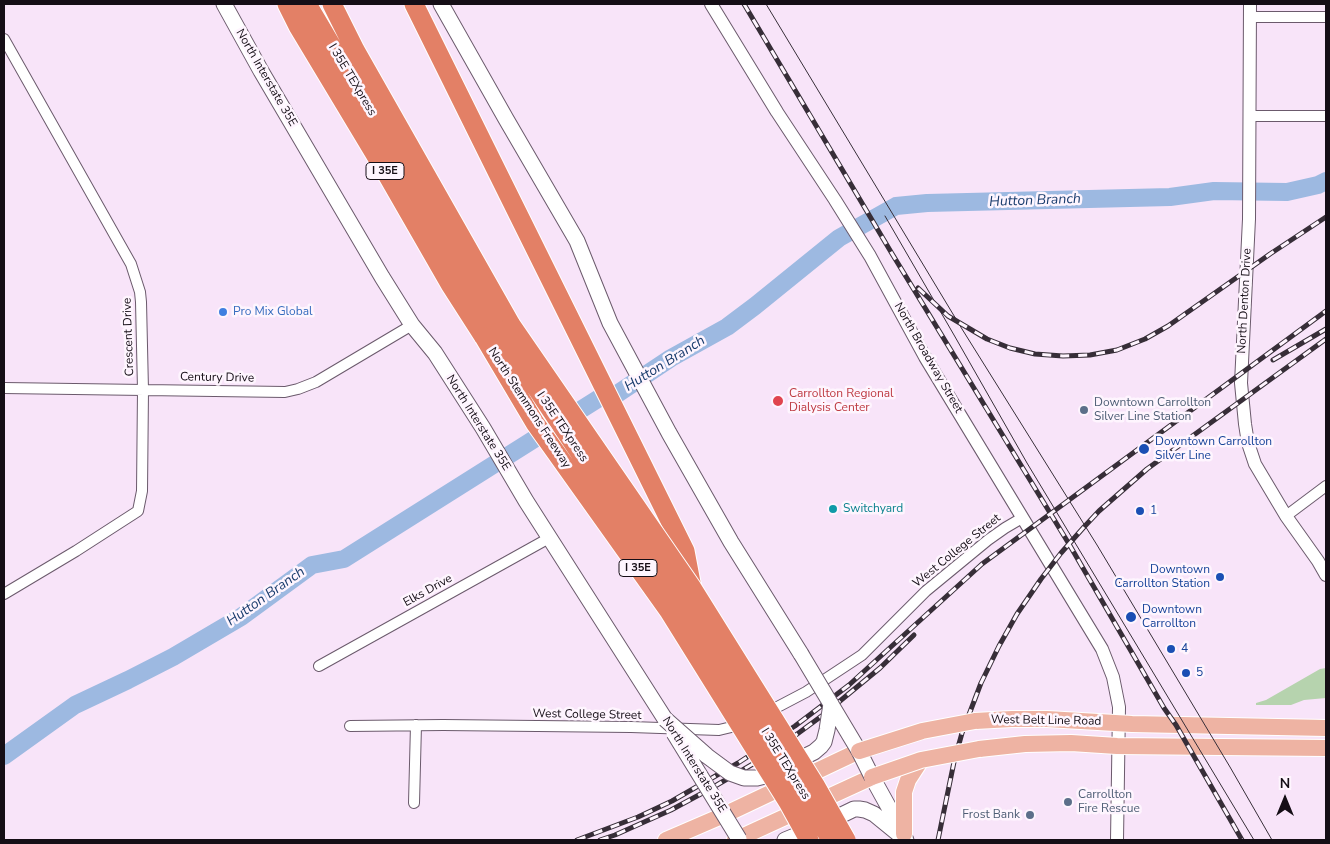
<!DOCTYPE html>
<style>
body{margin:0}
#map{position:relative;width:1330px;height:844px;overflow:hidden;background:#f8e4f9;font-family:"Nunito Sans",sans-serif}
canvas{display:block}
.frame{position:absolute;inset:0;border:5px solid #150e16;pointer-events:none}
.north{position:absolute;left:1260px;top:774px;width:50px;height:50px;-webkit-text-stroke:4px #fef5fe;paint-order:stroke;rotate:0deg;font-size:14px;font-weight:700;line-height:20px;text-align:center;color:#150e16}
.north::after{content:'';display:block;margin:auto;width:18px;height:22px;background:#150e16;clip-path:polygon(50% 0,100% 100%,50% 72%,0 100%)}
</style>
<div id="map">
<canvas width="1330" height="844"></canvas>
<div class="frame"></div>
<div class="north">N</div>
</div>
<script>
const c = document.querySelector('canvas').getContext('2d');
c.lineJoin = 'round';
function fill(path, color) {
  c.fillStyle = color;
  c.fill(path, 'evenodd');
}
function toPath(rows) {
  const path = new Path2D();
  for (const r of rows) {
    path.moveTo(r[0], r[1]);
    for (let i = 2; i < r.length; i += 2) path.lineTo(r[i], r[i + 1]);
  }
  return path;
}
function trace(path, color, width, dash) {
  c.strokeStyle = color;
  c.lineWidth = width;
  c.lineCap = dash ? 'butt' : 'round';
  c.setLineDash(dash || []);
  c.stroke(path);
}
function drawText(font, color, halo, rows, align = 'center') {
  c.font = font + ' "Nunito Sans",sans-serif';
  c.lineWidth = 5;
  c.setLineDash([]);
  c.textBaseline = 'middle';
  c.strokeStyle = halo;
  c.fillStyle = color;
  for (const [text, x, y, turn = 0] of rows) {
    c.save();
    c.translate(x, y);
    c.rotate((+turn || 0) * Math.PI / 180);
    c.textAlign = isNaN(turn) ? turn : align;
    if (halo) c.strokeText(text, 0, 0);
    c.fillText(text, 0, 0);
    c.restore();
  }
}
fill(toPath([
 [1326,668,1326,698,1304,700,1291,705,1256,705,1256,703,1266,700,1320,669]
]), '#b6d3ae');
trace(toPath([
 [4,756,75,705,128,680,173,657,241,617,312,565,344,559,601,397,614,396,671,358,727,327,755,306,839,238,896,206,927,203,1170,197,1214,191,1287,192,1318,185,1326,181]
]), '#9db9e1', 18);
const minor = toPath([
 [1250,17,1326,17],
 [4,39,131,264,140,292,141,302,143,390,142,491,138,511,76,551,4,594],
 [1249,116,1326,116],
 [4,388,285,392,298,389,316,382,412,325],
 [1286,516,1326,486],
 [319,666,551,537],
 [766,713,806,692,862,655,926,591,988,540,1005,528,1022,518],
 [350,726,443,725,631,727,719,730,744,724],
 [414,803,416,725]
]);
const tertiary = toPath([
 [711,4,777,112,835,200,870,256,925,357,1102,649,1113,677,1119,707,1117,840],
 [1250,4,1249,219,1241,383,1245,424,1248,443,1255,464,1286,516,1318,561,1326,575]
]);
const secondary = toPath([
 [224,4,261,71,382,277,412,325,435,353,483,428,526,501,665,719],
 [441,4,506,119,577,241,610,323,669,433,731,542,801,654],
 [872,777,903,833],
 [785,840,819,826,854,809,859,809,865,810,874,814,906,840]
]);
const primary = toPath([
 [975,721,1012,719,1047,719,1132,724,1326,728],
 [979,749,1025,744,1071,743,1117,746,1326,748],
 [904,834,904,792,908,780,921,760],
 [666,840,724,815,859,751],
 [735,840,872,777]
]);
const motorway = toPath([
 [287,4,298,26,384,169,450,284,484,337],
 [307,4,462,267,499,332],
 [332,4,355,50,511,325],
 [414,4,685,551,692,588]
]);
trace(minor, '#6b5a6c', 12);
trace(tertiary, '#6b5a6c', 14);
trace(secondary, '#6b5a6c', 17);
trace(primary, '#fff', 18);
trace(motorway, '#fff', 21);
trace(minor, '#fff', 10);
trace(tertiary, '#fff', 12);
trace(secondary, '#fff', 15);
trace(primary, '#eeb3a3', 16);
trace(motorway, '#e38066', 19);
trace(toPath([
 [766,4,962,329,1097,545,1230,767,1272,840],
 [885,216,954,335,1027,463,1254,840]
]), '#372e38', 1);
const rail = toPath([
 [744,4,891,252,1069,544,1164,708,1176,725,1242,840],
 [918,288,948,316,987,339,1010,348,1035,354,1063,356,1090,355,1117,350,1145,339,1168,326,1270,254,1326,217],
 [1273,360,1326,329],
 [577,840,638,817,672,801,738,763,795,726,849,685,982,564,1326,311],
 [600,840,615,835,671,810,710,789,770,754,823,715,880,668,914,635],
 [938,840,954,762,962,733,981,683,999,646,1017,614,1041,579,1061,553,1084,527,1099,511,1147,469,1326,339]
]);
trace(rail, '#372e38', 5);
trace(rail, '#fef5fe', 3, [9]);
const secondaryBridge = toPath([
 [801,654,859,751,872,777],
 [665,719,707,756,730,773,744,778,757,778,765,776,814,752,821,746,824,742,827,730,831,704],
 [674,733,739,839]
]);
const primaryBridge = toPath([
 [859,751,922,731,975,721],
 [872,777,921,760,979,749]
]);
const motorwayBridge = toPath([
 [511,325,692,588,815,785,846,840],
 [499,332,776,747,831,840],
 [484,337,535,423,669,611,788,802,809,840]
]);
trace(secondaryBridge, '#6b5a6c', 17, []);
trace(primaryBridge, '#fff', 18, []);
trace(motorwayBridge, '#fff', 21, []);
trace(secondaryBridge, '#fff', 15);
trace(primaryBridge, '#eeb3a3', 16);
trace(motorwayBridge, '#e38066', 19);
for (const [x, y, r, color] of [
 [223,312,5,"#3f7fe0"],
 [778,401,6,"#e0444e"],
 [1084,410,5,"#5c6f8a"],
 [1144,449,6,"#1a4fb4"],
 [833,509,5,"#0f9aa8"],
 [1140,511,5,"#1a4fb4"],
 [1220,577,5,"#1a4fb4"],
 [1131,617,6,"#1a4fb4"],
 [1171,649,5,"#1a4fb4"],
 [1186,673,5,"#1a4fb4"],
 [1068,802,5,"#5c6f8a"],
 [1030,815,5,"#5c6f8a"]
]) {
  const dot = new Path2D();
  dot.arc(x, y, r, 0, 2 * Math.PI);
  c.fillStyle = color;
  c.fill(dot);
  trace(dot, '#fef5fe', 2);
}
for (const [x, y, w] of [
 [385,171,38],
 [638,568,38]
]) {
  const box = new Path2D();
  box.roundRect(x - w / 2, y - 8.5, w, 17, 4);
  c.fillStyle = '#fef5fe';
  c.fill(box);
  trace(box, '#150e16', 1);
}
drawText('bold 11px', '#150e16', null, [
 ["I 35E",385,171],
 ["I 35E",638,568]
]);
drawText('12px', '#150e16', '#fef5fe', [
 ["North Interstate 35E",266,78,60],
 ["I 35E TEXpress",352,80,59],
 ["North Denton Drive",1245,301,-87],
 ["Crescent Drive",129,337,-92],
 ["North Broadway Street",928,358,60],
 ["Century Drive",217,378,1],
 ["North Stemmons Freeway",529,408,57],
 ["North Interstate 35E",478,423,58],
 ["I 35E TEXpress",562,427,56],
 ["West College Street",957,551,-39],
 ["Elks Drive",428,591,-29],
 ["West College Street",587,715,1],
 ["West Belt Line Road",1046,721,1],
 ["I 35E TEXpress",785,764,58],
 ["North Interstate 35E",694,765,58]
]);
drawText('12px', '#366cbe', '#fef5fe', [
 ["Pro Mix Global",233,312]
], 'left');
drawText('12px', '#be3a42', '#fef5fe', [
 ["Carrollton Regional",789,394],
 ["Dialysis Center",789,408]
], 'left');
drawText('12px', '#4e5e75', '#fef5fe', [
 ["Downtown Carrollton",1094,403],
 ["Silver Line Station",1094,417],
 ["Carrollton",1078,795],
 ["Fire Rescue",1078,809],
 ["Frost Bank",1020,815,"right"]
], 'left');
drawText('12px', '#164399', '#fef5fe', [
 ["Downtown Carrollton",1155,442],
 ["Silver Line",1155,456],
 ["1",1150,511],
 ["Downtown",1210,570,"right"],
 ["Carrollton Station",1210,584,"right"],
 ["Downtown",1142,610],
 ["Carrollton",1142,624],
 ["4",1181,649],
 ["5",1196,673]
], 'left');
drawText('12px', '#0d838f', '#fef5fe', [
 ["Switchyard",843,509]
], 'left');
drawText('italic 14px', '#193c6d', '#fef5fe', [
 ["Hutton Branch",1035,201,-2],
 ["Hutton Branch",665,364,-32],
 ["Hutton Branch",266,597,-35]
]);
</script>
